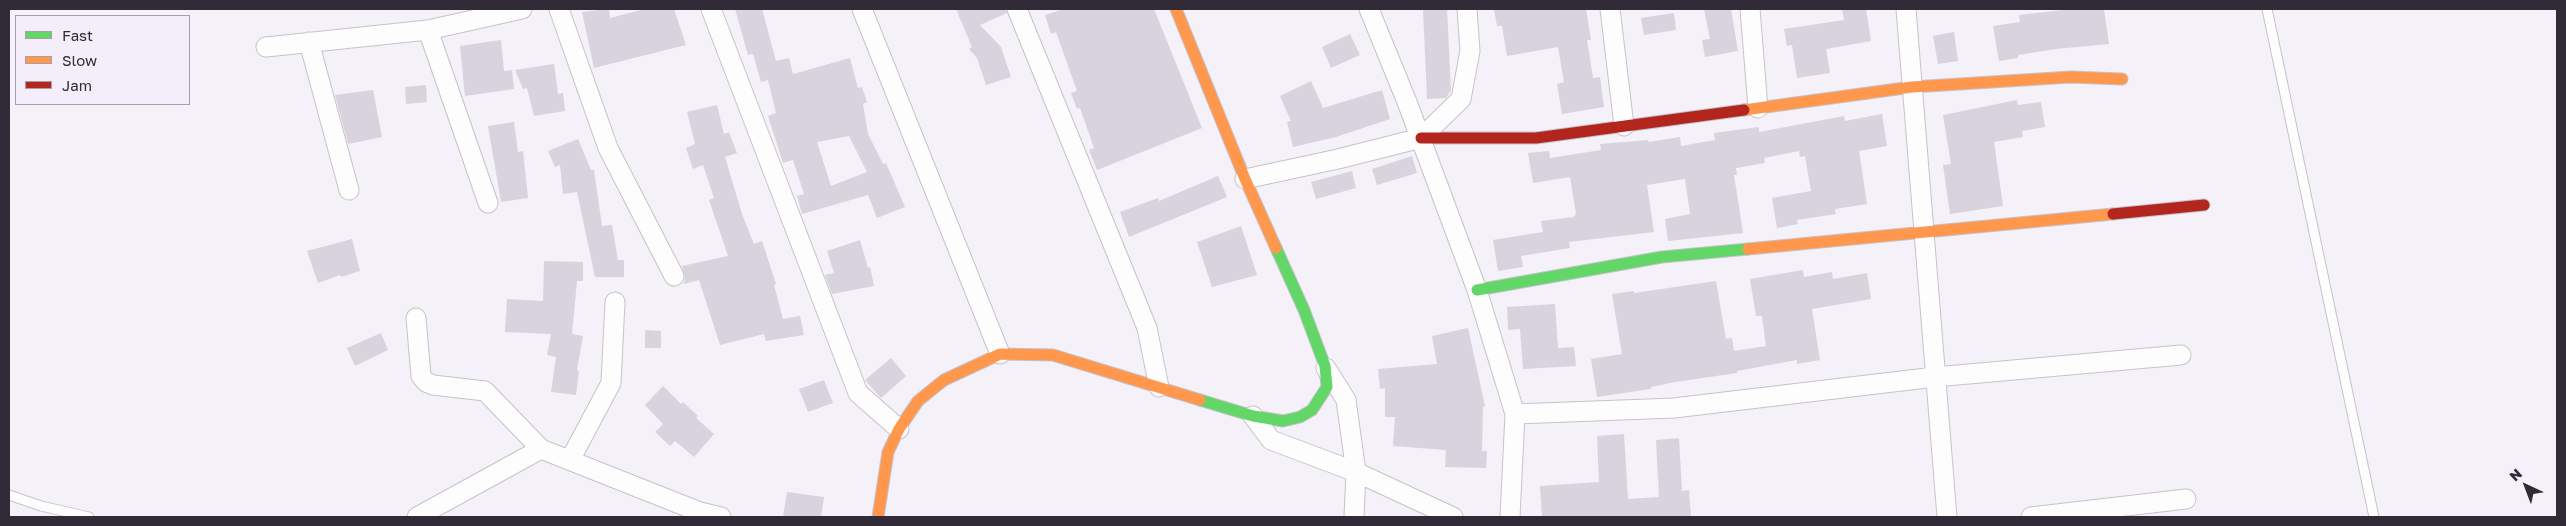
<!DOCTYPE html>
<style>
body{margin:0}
#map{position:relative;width:2566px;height:526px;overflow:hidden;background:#f4f1f8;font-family:"Golos Text",sans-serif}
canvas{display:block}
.frame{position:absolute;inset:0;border:10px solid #312a37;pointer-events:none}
.legend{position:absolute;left:15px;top:15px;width:175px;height:90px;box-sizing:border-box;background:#f4eefb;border:1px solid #a6a0ad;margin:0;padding:6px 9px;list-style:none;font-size:15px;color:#312a37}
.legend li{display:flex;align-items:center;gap:10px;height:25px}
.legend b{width:25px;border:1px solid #a6a0ad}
.north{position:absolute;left:2501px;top:461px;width:50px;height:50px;-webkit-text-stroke:4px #f4eefb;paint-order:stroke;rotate:317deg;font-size:14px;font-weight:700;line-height:20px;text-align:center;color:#312a37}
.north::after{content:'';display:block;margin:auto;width:18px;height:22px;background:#312a37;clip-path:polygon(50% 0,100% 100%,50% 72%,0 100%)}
</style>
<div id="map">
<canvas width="2566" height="526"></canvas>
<div class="frame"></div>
<ul class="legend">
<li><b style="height:6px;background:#63d668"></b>Fast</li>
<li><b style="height:6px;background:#ff974d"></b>Slow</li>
<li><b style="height:6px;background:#b3261e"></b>Jam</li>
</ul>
<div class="north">N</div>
</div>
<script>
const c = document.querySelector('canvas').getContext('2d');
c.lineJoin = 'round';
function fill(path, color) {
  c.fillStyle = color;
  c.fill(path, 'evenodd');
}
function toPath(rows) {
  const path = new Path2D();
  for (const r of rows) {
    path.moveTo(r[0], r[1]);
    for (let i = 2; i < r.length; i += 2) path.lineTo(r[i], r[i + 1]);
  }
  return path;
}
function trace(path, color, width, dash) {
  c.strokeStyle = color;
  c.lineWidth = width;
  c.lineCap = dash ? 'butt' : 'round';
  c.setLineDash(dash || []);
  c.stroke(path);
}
fill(toPath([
 [609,9,610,18,645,9,674,9,686,45,594,68,582,12],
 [735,9,762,9,776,61,789,58,793,74,850,58,858,88,862,87,867,102,863,104,868,134,883,164,886,163,905,207,877,218,868,195,802,214,797,196,804,194,793,160,783,163,768,116,776,113,768,80,761,82,753,54,748,55],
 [849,136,867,172,831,186,817,142],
 [956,9,1006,9,1007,13,980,25,1001,47,1011,77,986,85,977,58,969,49,972,47],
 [1064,9,1154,9,1202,128,1097,170,1089,150,1094,148,1080,108,1077,109,1071,93,1077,91,1056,32,1051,34,1045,15],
 [1423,9,1447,9,1451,90,1446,98,1427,99],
 [1494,9,1586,9,1591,40,1587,40,1593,78,1600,77,1604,107,1562,114,1557,84,1564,82,1558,47,1507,56,1502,26,1497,26],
 [1704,9,1731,9,1738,51,1705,57,1702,40,1710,39],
 [1842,9,1866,9,1871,41,1826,49,1830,73,1797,78,1792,45,1787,46,1784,29,1844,20],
 [2072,9,2104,9,2109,44,2056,49,2018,55,2018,58,1999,61,1993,26,2020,22,2019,15],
 [1674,13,1676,30,1644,35,1641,18],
 [1954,32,1958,61,1938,64,1933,36],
 [1350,34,1360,55,1331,68,1322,47],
 [501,40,504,71,512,70,514,89,465,96,460,46],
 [554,64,558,94,563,93,565,111,534,116,527,88,523,89,515,70],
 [1311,81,1323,108,1382,90,1390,119,1336,137,1293,147,1287,122,1291,121,1280,96],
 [426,85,427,102,406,104,405,87],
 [373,90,382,137,348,144,335,95],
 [2017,100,2018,105,2041,102,2045,127,2022,131,2023,137,1994,142,2003,206,1950,214,1943,165,1951,164,1943,115],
 [717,105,724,134,729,132,737,153,725,157,742,214,754,244,762,241,776,284,774,285,783,319,800,316,804,335,766,341,764,334,720,345,699,280,684,284,685,276,682,266,728,256,709,200,714,198,703,165,693,169,686,148,695,144,687,112],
 [1882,114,1887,146,1859,151,1867,204,1835,209,1836,214,1797,220,1798,224,1777,228,1772,198,1811,191,1805,156,1800,157,1799,151,1764,158,1765,163,1736,168,1737,175,1734,175,1743,233,1668,241,1665,219,1690,214,1685,179,1647,185,1654,232,1569,242,1570,248,1521,256,1523,267,1498,271,1493,240,1543,232,1541,221,1574,217,1576,214,1570,177,1533,183,1528,153,1549,151,1550,158,1601,150,1600,144,1648,140,1649,142,1680,137,1681,146,1715,140,1714,133,1759,127,1759,132,1844,116,1845,121],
 [514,122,518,152,523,151,528,198,501,202,488,126],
 [578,139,591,170,594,170,602,226,612,225,618,260,624,260,624,277,595,277,577,192,563,194,560,165,555,167,548,151],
 [1412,156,1417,173,1377,185,1372,169],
 [1352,171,1356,188,1316,199,1311,182],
 [1218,176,1227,197,1129,237,1120,212,1158,198,1159,201],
 [1241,226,1257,275,1212,287,1197,242],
 [352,239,360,271,341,277,340,275,318,283,307,251],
 [860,240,868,268,870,267,874,286,832,294,825,275,834,273,827,251],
 [544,261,583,262,583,281,577,281,572,334,583,336,577,370,579,371,576,395,551,392,556,357,547,355,551,334,505,332,507,299,543,301],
 [1803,270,1804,277,1832,272,1833,279,1867,273,1871,299,1812,309,1820,360,1797,364,1797,360,1737,371,1737,373,1675,382,1651,387,1651,389,1597,397,1591,359,1622,354,1612,294,1634,291,1634,293,1716,281,1726,339,1732,338,1734,351,1766,346,1762,316,1756,316,1750,279],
 [1555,304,1558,348,1574,347,1576,366,1523,369,1520,329,1508,330,1507,307],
 [1468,328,1485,406,1483,407,1482,451,1487,451,1486,468,1445,467,1446,450,1393,446,1395,417,1385,417,1385,388,1380,389,1378,369,1437,364,1432,336],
 [645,330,661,331,661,348,645,348],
 [381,333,388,350,355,366,347,348],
 [891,358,906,376,881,398,865,380],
 [824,380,833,403,808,412,799,389],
 [663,386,681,404,683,402,698,416,696,418,714,434,694,457,675,441,670,446,655,432,663,424,645,405],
 [1624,434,1628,499,1659,497,1656,440,1679,438,1682,491,1689,490,1691,517,1542,517,1540,486,1599,482,1597,436],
 [787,492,824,497,821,517,783,517]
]), '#d8d3dc');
const lane = toPath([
 [2267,9,2374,517],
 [9,495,41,506,89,517]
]);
const street = toPath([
 [559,9,608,148,674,276],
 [711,9,858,393,899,429],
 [862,9,1000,354],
 [1017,9,1147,328,1159,387],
 [1369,9,1407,102,1477,290,1515,414,1510,517],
 [1610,9,1624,126],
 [1750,9,1758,108],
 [1906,9,1947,517],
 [428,30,488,203],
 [309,42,349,190],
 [266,47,428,30,522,9],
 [1245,179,1338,159,1421,138,1461,99,1470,51,1467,9],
 [416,318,421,376,426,382,433,385,485,391,541,449,700,512,721,517],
 [1326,368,1346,400,1356,472,1354,517],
 [1515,414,1674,408,1935,377,2181,355],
 [1253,416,1271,440,1356,472,1453,517],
 [570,460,611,383,615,302],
 [417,517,541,449],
 [2031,517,2186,499]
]);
const fast = toPath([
 [1477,290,1662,257,1748,249],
 [1200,400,1253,416,1283,421,1300,417,1312,410,1327,387,1325,366,1304,310,1276,248]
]);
const slow = toPath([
 [1176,9,1245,179,1276,248],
 [1744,110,1912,87,2071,77,2122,79],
 [1748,249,2113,214],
 [878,517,888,452,899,429,918,401,944,380,1000,354,1053,355,1200,400]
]);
const jam = toPath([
 [1421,138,1536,138,1744,110],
 [2113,214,2204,205]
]);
trace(lane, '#c6c2cb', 11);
trace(street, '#c6c2cb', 21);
trace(fast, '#c6c2cb', 13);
trace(slow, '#c6c2cb', 13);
trace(jam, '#c6c2cb', 13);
trace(lane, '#fdfdfe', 9);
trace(street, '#fdfdfe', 19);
trace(fast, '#63d668', 11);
trace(slow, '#ff974d', 11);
trace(jam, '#b3261e', 11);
</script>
